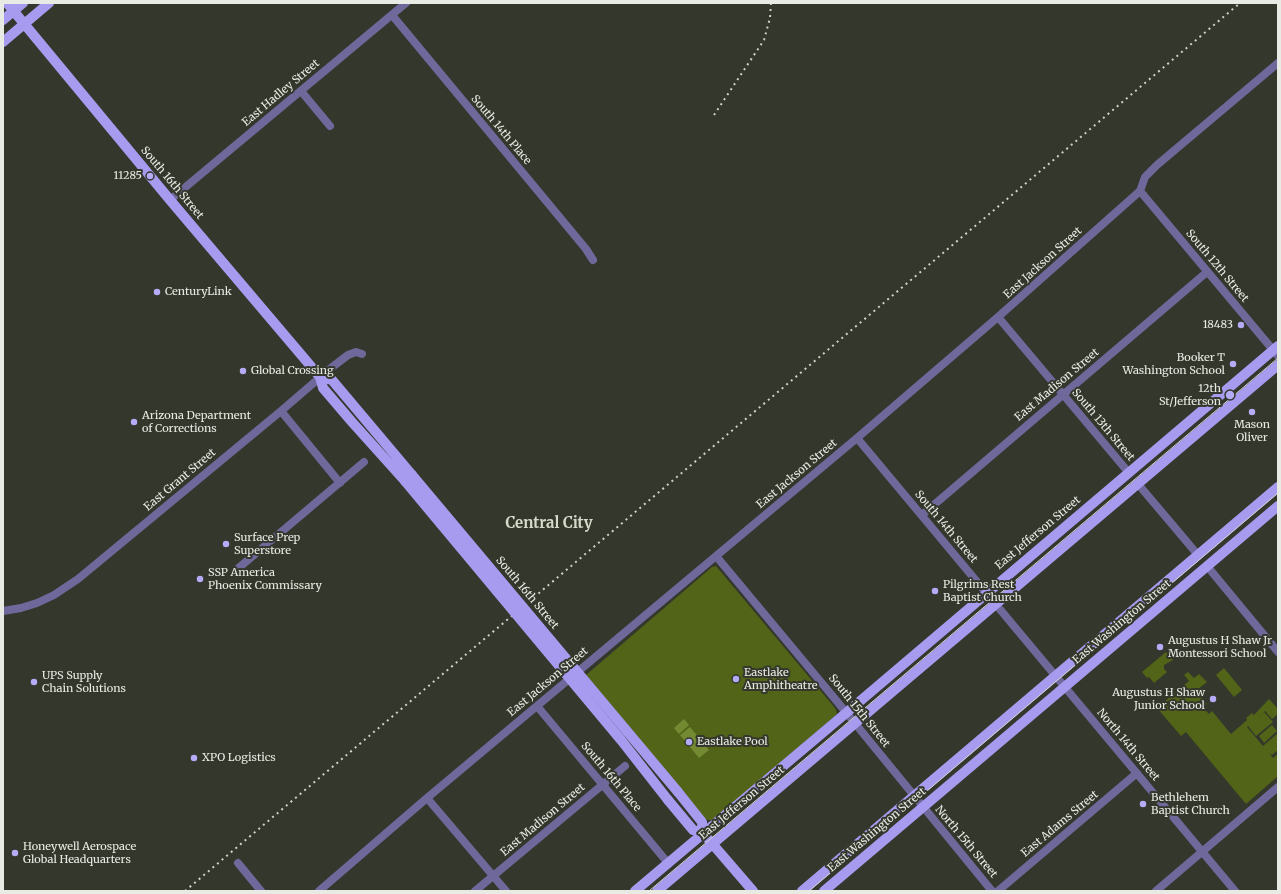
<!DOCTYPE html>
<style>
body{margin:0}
#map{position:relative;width:1281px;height:894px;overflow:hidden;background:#34372c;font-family:Merriweather,serif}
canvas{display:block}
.frame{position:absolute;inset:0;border:4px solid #e8ebe3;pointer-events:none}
</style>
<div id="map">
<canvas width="1281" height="894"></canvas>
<div class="frame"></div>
</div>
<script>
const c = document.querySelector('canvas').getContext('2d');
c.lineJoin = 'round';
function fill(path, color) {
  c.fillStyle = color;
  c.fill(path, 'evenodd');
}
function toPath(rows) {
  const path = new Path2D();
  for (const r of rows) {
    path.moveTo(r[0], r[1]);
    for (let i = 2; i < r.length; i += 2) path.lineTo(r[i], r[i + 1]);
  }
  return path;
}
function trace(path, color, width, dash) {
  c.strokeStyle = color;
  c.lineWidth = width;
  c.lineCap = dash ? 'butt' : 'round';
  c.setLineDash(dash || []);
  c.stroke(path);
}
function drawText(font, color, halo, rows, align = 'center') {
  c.font = font + ' Merriweather,serif';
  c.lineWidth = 4;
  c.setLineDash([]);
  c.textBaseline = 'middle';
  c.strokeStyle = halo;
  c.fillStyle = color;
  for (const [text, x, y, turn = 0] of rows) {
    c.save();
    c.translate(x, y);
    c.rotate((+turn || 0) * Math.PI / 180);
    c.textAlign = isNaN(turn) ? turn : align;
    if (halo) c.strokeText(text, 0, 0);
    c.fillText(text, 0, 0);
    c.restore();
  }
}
fill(toPath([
 [716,566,835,708,837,713,836,715,713,820,708,820,704,818,586,675,712,567],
 [1166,652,1173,660,1164,665,1164,669,1167,672,1154,683,1149,677,1147,678,1142,672],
 [1224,668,1242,690,1234,697,1216,675],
 [1188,672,1194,678,1199,674,1207,682,1198,689,1200,691,1198,693,1207,704,1204,706,1205,710,1209,714,1212,711,1231,734,1247,720,1246,718,1252,713,1254,715,1269,699,1278,709,1278,714,1272,719,1265,711,1254,720,1264,712,1273,722,1256,736,1248,726,1247,727,1263,746,1278,733,1278,750,1272,755,1269,753,1273,758,1278,754,1278,776,1246,804,1186,732,1181,736,1157,708,1189,681,1184,675],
 [1272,725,1277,731,1264,743,1259,736]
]), '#526417');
fill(toPath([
 [684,719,689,725,679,734,674,728],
 [690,727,709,750,699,758,680,735]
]), '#748a32');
trace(toPath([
 [392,15,586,249,593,260],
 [301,91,330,126],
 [1140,191,1278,356],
 [170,200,406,3],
 [998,317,1129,473],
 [281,411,340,483],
 [857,438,1235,891],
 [1138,484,1198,555],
 [922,515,1207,272],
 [716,556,840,705,992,891],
 [1207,566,1278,652],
 [235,571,364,462],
 [3,611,21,608,37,603,54,595,78,579,281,411,331,368,348,355,356,352,362,354],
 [537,706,668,863],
 [427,798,506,891],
 [238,863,261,891],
 [319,891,427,798,857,438,998,317,1140,191,1145,177,1157,165,1278,63],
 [475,891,625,766],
 [998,891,1137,773],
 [1156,891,1278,787]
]), '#6e689b', 8);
trace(toPath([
 [7,3,170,200,320,377,323,388,352,422,405,481],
 [3,20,23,3],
 [3,42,49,3],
 [320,377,332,380,412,475],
 [678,792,702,822,703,833],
 [668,800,693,830,703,833,753,891],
 [635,891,839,719,1278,346],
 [657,891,1278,365],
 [802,891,1278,487],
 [824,891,1278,506]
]), '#a69bef', 10);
trace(toPath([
 [649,891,1278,358],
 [809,891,1278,493]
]), '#cfd2ca', 1);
trace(toPath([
 [714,115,764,40,770,18,771,3],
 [185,891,1240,3]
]), '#cfd2ca', 2, [2, 4]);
trace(toPath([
 [412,475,678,792],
 [405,481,621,740,668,800]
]), '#a69bef', 10);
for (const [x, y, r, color] of [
 [150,176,4,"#b5acf8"],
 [157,292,4,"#b5acf8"],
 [1241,325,4,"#b5acf8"],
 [1233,364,4,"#b5acf8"],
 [243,371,4,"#b5acf8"],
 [1230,395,5,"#b5acf8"],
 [1252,412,4,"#b5acf8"],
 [134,422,4,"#b5acf8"],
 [226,544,4,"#b5acf8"],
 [200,579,4,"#b5acf8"],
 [935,591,4,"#b5acf8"],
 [1160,647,4,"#b5acf8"],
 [736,679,4,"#b5acf8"],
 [34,682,4,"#b5acf8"],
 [1213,699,4,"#b5acf8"],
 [689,742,4,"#b5acf8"],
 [194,758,4,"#b5acf8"],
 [1143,804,4,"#b5acf8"],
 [15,853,4,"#b5acf8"]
]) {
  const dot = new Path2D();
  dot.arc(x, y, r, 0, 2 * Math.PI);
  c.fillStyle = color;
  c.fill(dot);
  trace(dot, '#34372c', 1.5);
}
drawText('11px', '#e8ebe3', '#34372c', [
 ["East Hadley Street",281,93,-40],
 ["South 14th Place",501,130,50],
 ["South 16th Street",172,183,50],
 ["East Jackson Street",1043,263,-42],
 ["South 12th Street",1217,266,50],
 ["East Madison Street",1057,385,-40],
 ["South 13th Street",1103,425,50],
 ["East Jackson Street",797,474,-40],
 ["East Grant Street",180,480,-40],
 ["South 14th Street",946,527,50],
 ["East Jefferson Street",1038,533,-40],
 ["South 16th Street",527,593,50],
 ["East Washington Street",1122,622,-40],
 ["East Jackson Street",548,682,-40],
 ["South 15th Street",859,711,51],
 ["North 14th Street",1128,745,50],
 ["South 16th Place",611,777,50],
 ["East Jefferson Street",742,803,-40],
 ["East Madison Street",543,820,-40],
 ["East Adams Street",1060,824,-40],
 ["East Washington Street",877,830,-40],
 ["North 15th Street",966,842,50]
]);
drawText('11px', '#e8ebe3', '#34372c', [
 ["11285",142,176,"right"],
 ["CenturyLink",165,292],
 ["18483",1233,325,"right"],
 ["Booker T",1225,358,"right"],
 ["Washington School",1225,371,"right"],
 ["Global Crossing",251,371],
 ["12th",1221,389,"right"],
 ["St/Jefferson",1221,402,"right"],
 ["Arizona Department",142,416],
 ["of Corrections",142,429],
 ["Mason",1252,425,"center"],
 ["Oliver",1252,438,"center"],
 ["Surface Prep",234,538],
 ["Superstore",234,551],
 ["SSP America",208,573],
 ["Phoenix Commissary",208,586],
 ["Pilgrims Rest",943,585],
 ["Baptist Church",943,598],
 ["Augustus H Shaw Jr",1168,641],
 ["Montessori School",1168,654],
 ["Eastlake",744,673],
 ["Amphitheatre",744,686],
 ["UPS Supply",42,676],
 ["Chain Solutions",42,689],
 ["Augustus H Shaw",1205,693,"right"],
 ["Junior School",1205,706,"right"],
 ["Eastlake Pool",697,742],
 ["XPO Logistics",202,758],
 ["Bethlehem",1151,798],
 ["Baptist Church",1151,811],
 ["Honeywell Aerospace",23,847],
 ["Global Headquarters",23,860]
], 'left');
drawText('bold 15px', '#d5dacb', '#34372c', [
 ["Central City",549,524]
]);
</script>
